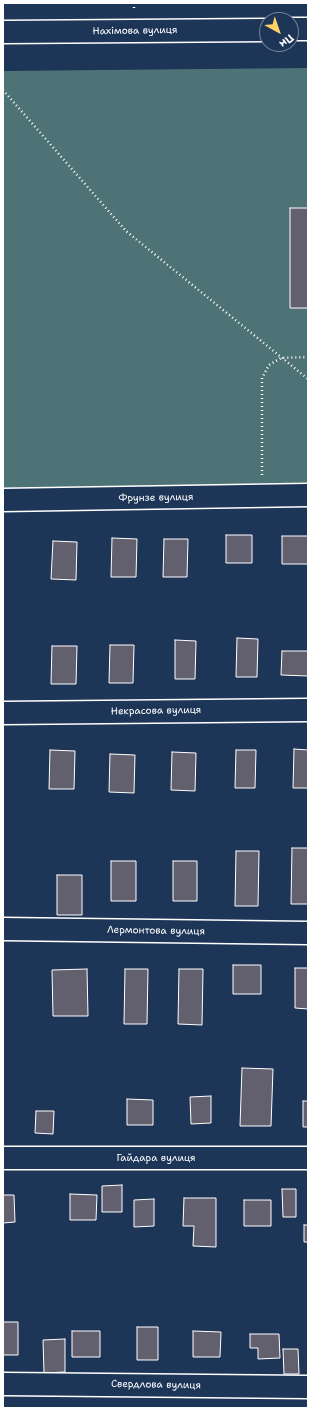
<!DOCTYPE html>
<meta charset="utf-8">
<style>
body{margin:0}
#map{position:relative;width:311px;height:1411px;overflow:hidden;background:#1d3557;font-family:"Shantell Sans",sans-serif}
canvas{display:block}
.frame{position:absolute;inset:0;border:4px solid #fff;pointer-events:none}
.north{position:absolute;left:259px;top:12px;width:40px;height:40px;box-sizing:border-box;background:#1d3557;border:1px solid #77869a;border-radius:50%;rotate:140deg;font-size:11px;font-weight:700;line-height:16px;text-align:center;color:#fff}
.north::after{content:'';display:block;margin:auto;width:14px;height:18px;background:#ffd166;clip-path:polygon(50% 0,100% 100%,50% 72%,0 100%)}
</style>
<div id="map">
<canvas width="311" height="1411"></canvas>
<div class="frame"></div>
<div class="north">Пн</div>
</div>
<script>
const c = document.querySelector('canvas').getContext('2d');
c.lineJoin = 'round';
function fill(path, color) {
  c.fillStyle = color;
  c.fill(path, 'evenodd');
}
function toPath(rows) {
  const path = new Path2D();
  for (const r of rows) {
    path.moveTo(r[0], r[1]);
    for (let i = 2; i < r.length; i += 2) path.lineTo(r[i], r[i + 1]);
  }
  return path;
}
function trace(path, color, width, dash) {
  c.strokeStyle = color;
  c.lineWidth = width;
  c.lineCap = dash ? 'butt' : 'round';
  c.setLineDash(dash || []);
  c.stroke(path);
}
function drawText(font, color, halo, rows, align = 'center') {
  c.font = font + ' "Shantell Sans",sans-serif';
  c.lineWidth = 4;
  c.setLineDash([]);
  c.textBaseline = 'middle';
  c.strokeStyle = halo;
  c.fillStyle = color;
  for (const [text, x, y, turn = 0] of rows) {
    c.save();
    c.translate(x, y);
    c.rotate((+turn || 0) * Math.PI / 180);
    c.textAlign = isNaN(turn) ? turn : align;
    if (halo) c.strokeText(text, 0, 0);
    c.fillText(text, 0, 0);
    c.restore();
  }
}
fill(toPath([
 [308,68,308,489,3,492,3,71]
]), '#4e7376');
const building = toPath([
 [290,208,308,208,308,308,290,308,290,208],
 [226,535,252,535,252,563,226,563,226,535],
 [282,536,308,536,308,564,282,564,282,536],
 [112,538,137,539,136,577,111,577,112,538],
 [164,539,188,539,187,577,163,577,164,539],
 [53,541,77,542,76,580,51,579,53,541],
 [237,638,258,639,257,677,236,677,237,638],
 [175,640,196,641,195,679,175,679,175,640],
 [110,645,134,645,133,683,109,683,110,645],
 [52,646,77,646,76,684,51,684,52,646],
 [282,651,308,651,308,676,281,675,282,651],
 [294,749,308,750,308,788,293,788,294,749],
 [50,750,75,751,74,789,49,789,50,750],
 [236,750,256,750,255,788,235,788,236,750],
 [172,752,196,753,195,791,171,790,172,752],
 [110,754,135,755,134,793,109,792,110,754],
 [292,848,308,848,308,904,291,904,292,848],
 [236,851,259,851,258,906,235,906,236,851],
 [111,861,136,861,136,901,111,901,111,861],
 [173,861,197,861,197,901,173,901,173,861],
 [57,875,82,875,82,915,57,915,57,875],
 [233,965,261,965,261,994,233,994,233,965],
 [295,968,308,968,308,1009,295,1008,295,968],
 [87,969,88,1016,53,1016,52,970,87,969],
 [125,969,148,969,147,1024,124,1024,125,969],
 [179,969,203,969,202,1025,178,1024,179,969],
 [242,1068,273,1069,271,1126,240,1126,242,1068],
 [211,1096,211,1123,191,1124,190,1097,211,1096],
 [127,1099,153,1100,153,1125,127,1125,127,1099],
 [303,1101,308,1101,308,1127,303,1127,303,1101],
 [36,1111,54,1111,53,1134,35,1133,36,1111],
 [122,1185,122,1212,102,1212,102,1186,122,1185],
 [282,1189,296,1189,296,1217,283,1217,282,1189],
 [70,1194,97,1195,96,1220,70,1220,70,1194],
 [3,1195,14,1195,15,1222,3,1223,3,1195],
 [184,1198,216,1198,216,1247,193,1246,194,1226,183,1226,184,1198],
 [154,1199,154,1226,134,1227,134,1200,154,1199],
 [244,1200,271,1200,271,1226,244,1226,244,1200],
 [304,1225,308,1225,308,1242,304,1242,304,1225],
 [3,1322,18,1322,18,1355,3,1355,3,1322],
 [137,1327,158,1327,158,1360,137,1360,137,1327],
 [72,1331,100,1331,100,1357,72,1357,72,1331],
 [193,1331,221,1332,220,1357,193,1357,193,1331],
 [250,1334,279,1334,280,1358,258,1359,258,1348,250,1348,250,1334],
 [65,1339,65,1372,44,1373,43,1340,65,1339],
 [283,1349,298,1349,299,1374,284,1374,283,1349]
]);
fill(building, '#625f6e');
trace(building, '#fff', 1);
const minor = toPath([
 [3,500,308,495],
 [3,713,308,710],
 [3,929,308,933],
 [3,1158,308,1158],
 [3,1384,308,1387]
]);
const major = toPath([
 [291,29,308,29],
 [3,32,267,30]
]);
trace(minor, '#fff', 25);
trace(major, '#fff', 25);
trace(toPath([
 [134,3,134,10],
 [3,90,126,231,308,379],
 [262,475,262,378,269,365,281,358,308,357]
]), '#fff', 2.5, [1, 3]);
trace(minor, '#1d3557', 22);
trace(major, '#1d3557', 22);
drawText('10px', '#fff', '#1d3557', [
 ["Нахімова вулиця",135,31,-1],
 ["Фрунзе вулиця",156,498,-1],
 ["Некрасова вулиця",156,711,-1],
 ["Лермонтова вулиця",156,931,1],
 ["Гайдара вулиця",156,1158],
 ["Свердлова вулиця",156,1385,1]
]);
</script>
